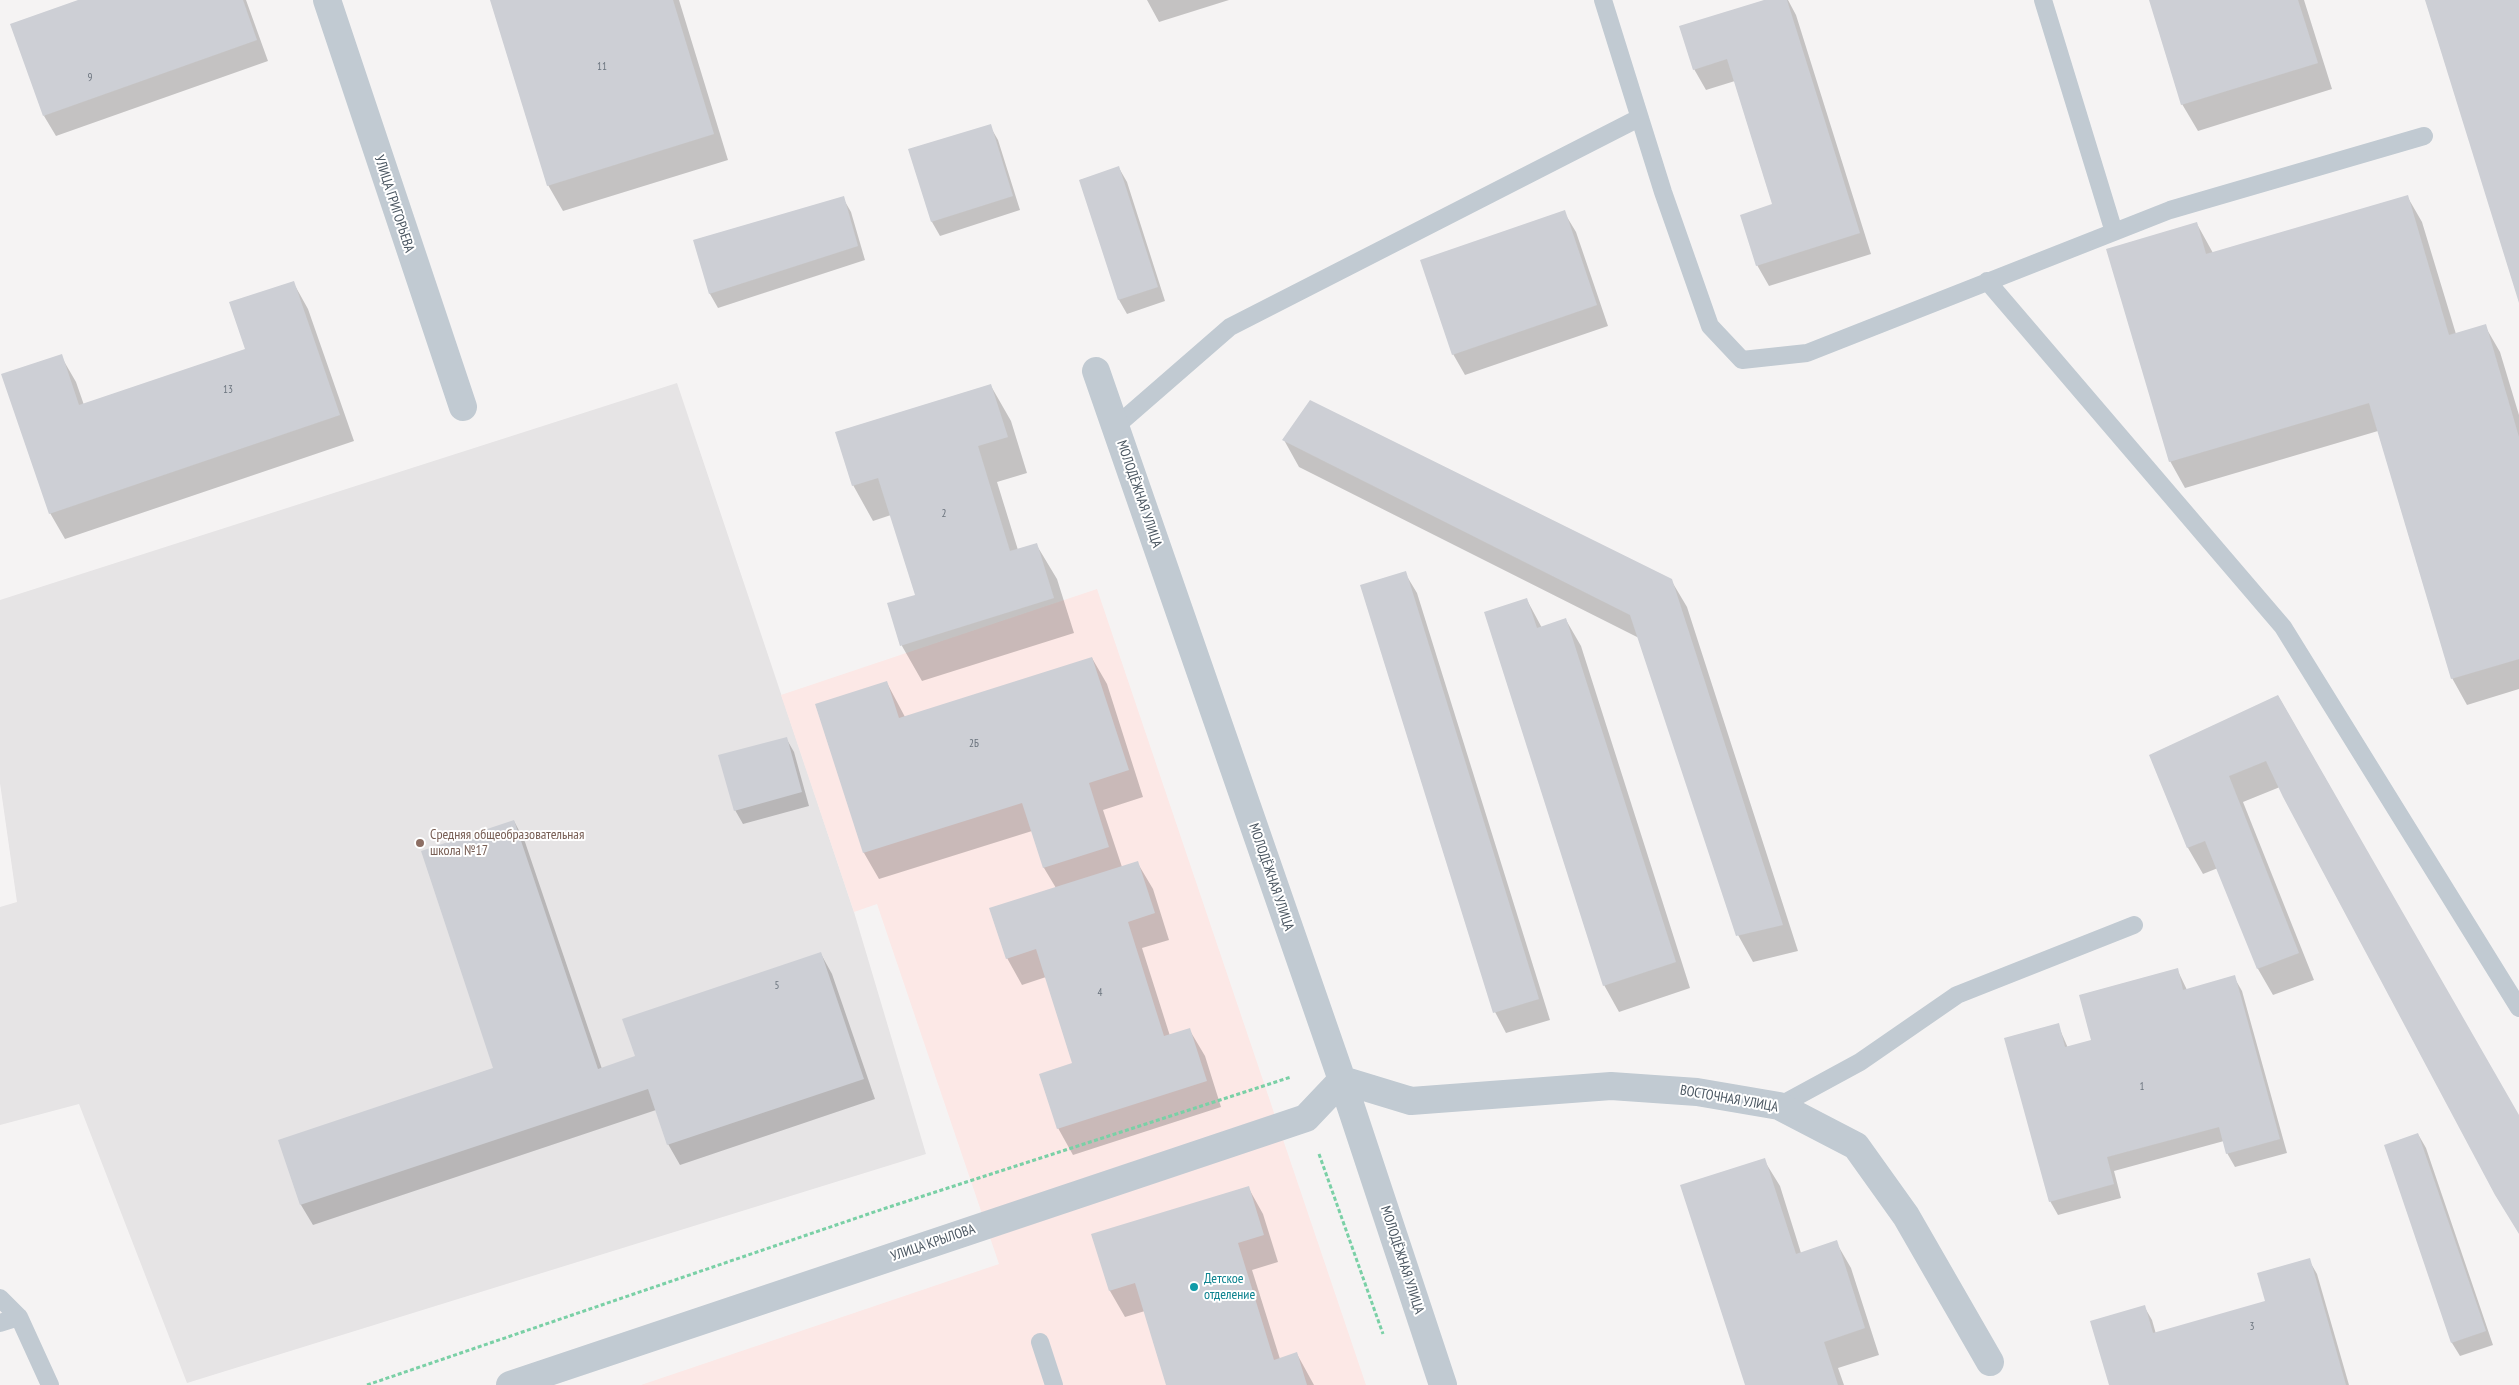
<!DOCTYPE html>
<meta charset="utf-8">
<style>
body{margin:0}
canvas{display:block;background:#f5f3f3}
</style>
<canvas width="2519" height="1385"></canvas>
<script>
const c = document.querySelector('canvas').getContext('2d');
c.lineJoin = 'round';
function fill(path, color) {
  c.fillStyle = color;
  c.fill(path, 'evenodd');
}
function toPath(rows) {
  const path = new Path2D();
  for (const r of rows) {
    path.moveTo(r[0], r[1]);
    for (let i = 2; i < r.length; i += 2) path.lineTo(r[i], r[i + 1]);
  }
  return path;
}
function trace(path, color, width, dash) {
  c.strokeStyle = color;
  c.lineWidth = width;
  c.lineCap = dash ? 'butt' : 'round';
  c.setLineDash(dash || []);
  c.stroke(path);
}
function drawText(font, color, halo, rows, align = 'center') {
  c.font = font + ' "PT Sans Narrow",sans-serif';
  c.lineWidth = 4;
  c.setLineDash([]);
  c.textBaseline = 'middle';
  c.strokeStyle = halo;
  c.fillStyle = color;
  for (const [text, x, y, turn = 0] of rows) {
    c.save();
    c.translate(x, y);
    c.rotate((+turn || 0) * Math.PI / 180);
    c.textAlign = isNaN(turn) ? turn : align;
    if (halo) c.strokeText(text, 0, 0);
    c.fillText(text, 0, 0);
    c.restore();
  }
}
fill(toPath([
 [677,383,854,912,926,1154,187,1383,79,1104,0,1125,0,907,17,902,0,783,0,600]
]), '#e6e4e5');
fill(toPath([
 [1097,589,1366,1385,641,1385,999,1264,877,904,854,912,781,695]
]), '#fce8e6');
fill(toPath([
 [82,0,246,0,268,61,56,136,44,116],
 [491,0,679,0,728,160,563,211,548,185],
 [1147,0,1229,0,1159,22],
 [1768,0,1788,0,1796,15,1871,254,1769,286,1757,265,1773,205,1735,81,1706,90,1694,69],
 [2150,0,2304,0,2332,89,2198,131,2182,104],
 [990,126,998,140,1020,210,940,236,932,222,910,150],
 [1119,168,1127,182,1165,301,1127,314,1119,300,1080,180],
 [2407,196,2422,222,2456,334,2485,326,2500,352,2519,415,2519,689,2467,705,2452,678,2378,431,2185,488,2170,461,2197,224,2213,253],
 [843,198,851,212,865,260,718,308,710,294,695,240],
 [1564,212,1576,232,1608,326,1465,375,1453,354],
 [293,282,308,309,354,441,65,539,50,513,61,356,76,382,84,405,246,350],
 [991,386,1011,421,1027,473,997,482,1018,550,1036,544,1057,579,1074,633,922,681,902,646,889,604,916,596,891,515,873,521,853,485],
 [1284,440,1671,580,1687,607,1798,951,1753,962,1738,935,1639,638,1299,467],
 [1405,573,1417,593,1550,1020,1506,1033,1495,1012],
 [1527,600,1542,628,1566,620,1581,646,1690,988,1619,1012,1604,985],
 [1092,658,1107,684,1143,797,1103,810,1122,867,1137,862,1153,889,1169,940,1142,948,1170,1036,1189,1029,1205,1056,1221,1107,1073,1155,1058,1128,1073,1064,1046,977,1022,985,1007,958,1056,888,1044,868,1032,831,879,879,864,853,816,705,887,683,905,717],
 [2278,696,2519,1117,2519,1233,2280,787,2243,802,2314,980,2273,995,2258,969,2218,868,2203,874,2188,848,2151,756],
 [786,738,794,752,809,806,743,824,735,810],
 [514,821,525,842,602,1069,636,1057,821,954,832,974,875,1099,680,1165,668,1144,656,1110,313,1225,301,1205,279,1141,495,1068],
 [2177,969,2187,990,2234,977,2242,991,2287,1153,2235,1167,2227,1153,2224,1141,2114,1171,2121,1198,2058,1215,2050,1201,2058,1025,2068,1048,2093,1041],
 [2418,1134,2426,1148,2493,1345,2460,1356,2452,1343],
 [1764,1160,1780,1186,1801,1253,1836,1242,1851,1268,1879,1355,1838,1368,1844,1385,1746,1385],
 [1248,1187,1263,1214,1278,1262,1252,1270,1280,1359,1297,1354,1314,1385,1167,1385,1145,1311,1125,1317,1110,1291,1093,1235],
 [2309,1260,2317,1274,2349,1385,2110,1385,2144,1306,2152,1320,2156,1334,2267,1302]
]), '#0003');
fill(toPath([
 [78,0,243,0,257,40,43,116,10,24],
 [490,0,673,0,714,134,547,186],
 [1764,0,1787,0,1860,233,1756,266,1740,215,1772,204,1727,59,1693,70,1679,26],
 [2149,0,2298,0,2318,63,2181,105],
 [2425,0,2519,0,2519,303],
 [991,124,1013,196,931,222,908,149],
 [1119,166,1158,287,1118,300,1079,180],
 [2408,195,2449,335,2486,324,2519,437,2519,659,2451,679,2369,403,2169,462,2106,249,2197,222,2206,254],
 [844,196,858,246,709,294,693,240],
 [1565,210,1597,305,1452,355,1420,260],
 [294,281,340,415,49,514,1,374,62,354,79,405,245,349,229,302],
 [991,384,1008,437,978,446,1010,551,1037,543,1054,598,900,646,887,603,915,595,878,478,852,486,835,432],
 [1310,400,1672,579,1783,925,1736,936,1630,615,1282,440],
 [1406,571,1539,999,1493,1013,1360,585],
 [1527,598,1537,628,1566,618,1676,962,1603,986,1484,612],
 [1092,657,1129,770,1089,783,1109,847,1043,868,1022,803,863,853,815,704,887,681,899,718],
 [2278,695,2519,1115,2519,1234,2495,1195,2283,797,2266,761,2229,776,2299,953,2257,969,2205,841,2187,848,2149,755],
 [787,737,802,792,734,811,718,755],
 [514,820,598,1069,635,1056,622,1019,821,952,864,1079,667,1145,648,1089,300,1205,278,1140,493,1068,421,851],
 [1138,861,1155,913,1128,922,1164,1036,1190,1028,1207,1081,1057,1129,1039,1074,1072,1063,1036,949,1006,959,989,908],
 [2178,968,2183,990,2235,975,2280,1139,2226,1154,2219,1127,2107,1157,2114,1184,2049,1202,2004,1038,2059,1023,2065,1047,2091,1040,2079,995],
 [2418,1133,2486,1331,2451,1343,2384,1145],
 [1765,1158,1796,1254,1837,1240,1865,1328,1824,1342,1838,1385,1745,1385,1680,1185],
 [1249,1186,1264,1235,1238,1243,1274,1360,1297,1352,1307,1385,1166,1385,1135,1283,1109,1291,1091,1234],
 [2310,1258,2346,1385,2109,1385,2090,1321,2145,1305,2153,1333,2265,1301,2257,1273]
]), '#cdcfd5');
trace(toPath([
 [1319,1154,1383,1334],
 [367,1385,883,1209,1291,1077]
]), '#7ad0a6', 3, [4, 2.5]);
trace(toPath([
 [1603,0,1663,192,1710,326,1742,360,1807,353,2170,210,2424,136],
 [2043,0,2114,232],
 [1987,281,2283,627,2519,1008],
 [1115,427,1230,327,1639,118],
 [1779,1106,1860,1062,1957,995,2134,925],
 [0,1298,19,1317],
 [0,1323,19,1317,50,1385],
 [1040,1342,1054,1385]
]), '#c1cad2', 18);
trace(toPath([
 [327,0,463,407],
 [1096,371,1342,1080,1443,1385],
 [510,1385,1306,1118,1342,1080,1411,1101,1611,1086,1697,1092,1779,1106,1856,1146,1906,1216,1990,1362]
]), '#c1cad2', 28);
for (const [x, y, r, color] of [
 [420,843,5,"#8d6e63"],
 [1194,1287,5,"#0f9aa8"]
]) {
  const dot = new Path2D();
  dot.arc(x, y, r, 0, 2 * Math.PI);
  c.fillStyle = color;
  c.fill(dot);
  trace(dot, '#fff', 2);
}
drawText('11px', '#6b747e', null, [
 ["11",602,67],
 ["9",90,78],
 ["13",228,390],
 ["2",944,514],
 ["2Б",974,744],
 ["5",777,986],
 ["4",1100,993],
 ["1",2142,1087],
 ["3",2252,1327]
]);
drawText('14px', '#4a5661', '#fff', [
 ["УЛИЦА ГРИГОРЬЕВА",394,204,72],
 ["МОЛОДЁЖНАЯ УЛИЦА",1139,494,71],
 ["МОЛОДЁЖНАЯ УЛИЦА",1271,877,71],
 ["ВОСТОЧНАЯ УЛИЦА",1729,1099,10],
 ["УЛИЦА КРЫЛОВА",933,1243,-19],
 ["МОЛОДЁЖНАЯ УЛИЦА",1402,1260,72]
]);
drawText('14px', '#785e54', '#fff', [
 ["Средняя общеобразовательная",430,835],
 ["школа №17",430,851]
], 'left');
drawText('14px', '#0d838f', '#fff', [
 ["Детское",1204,1279],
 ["отделение",1204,1295]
], 'left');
</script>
